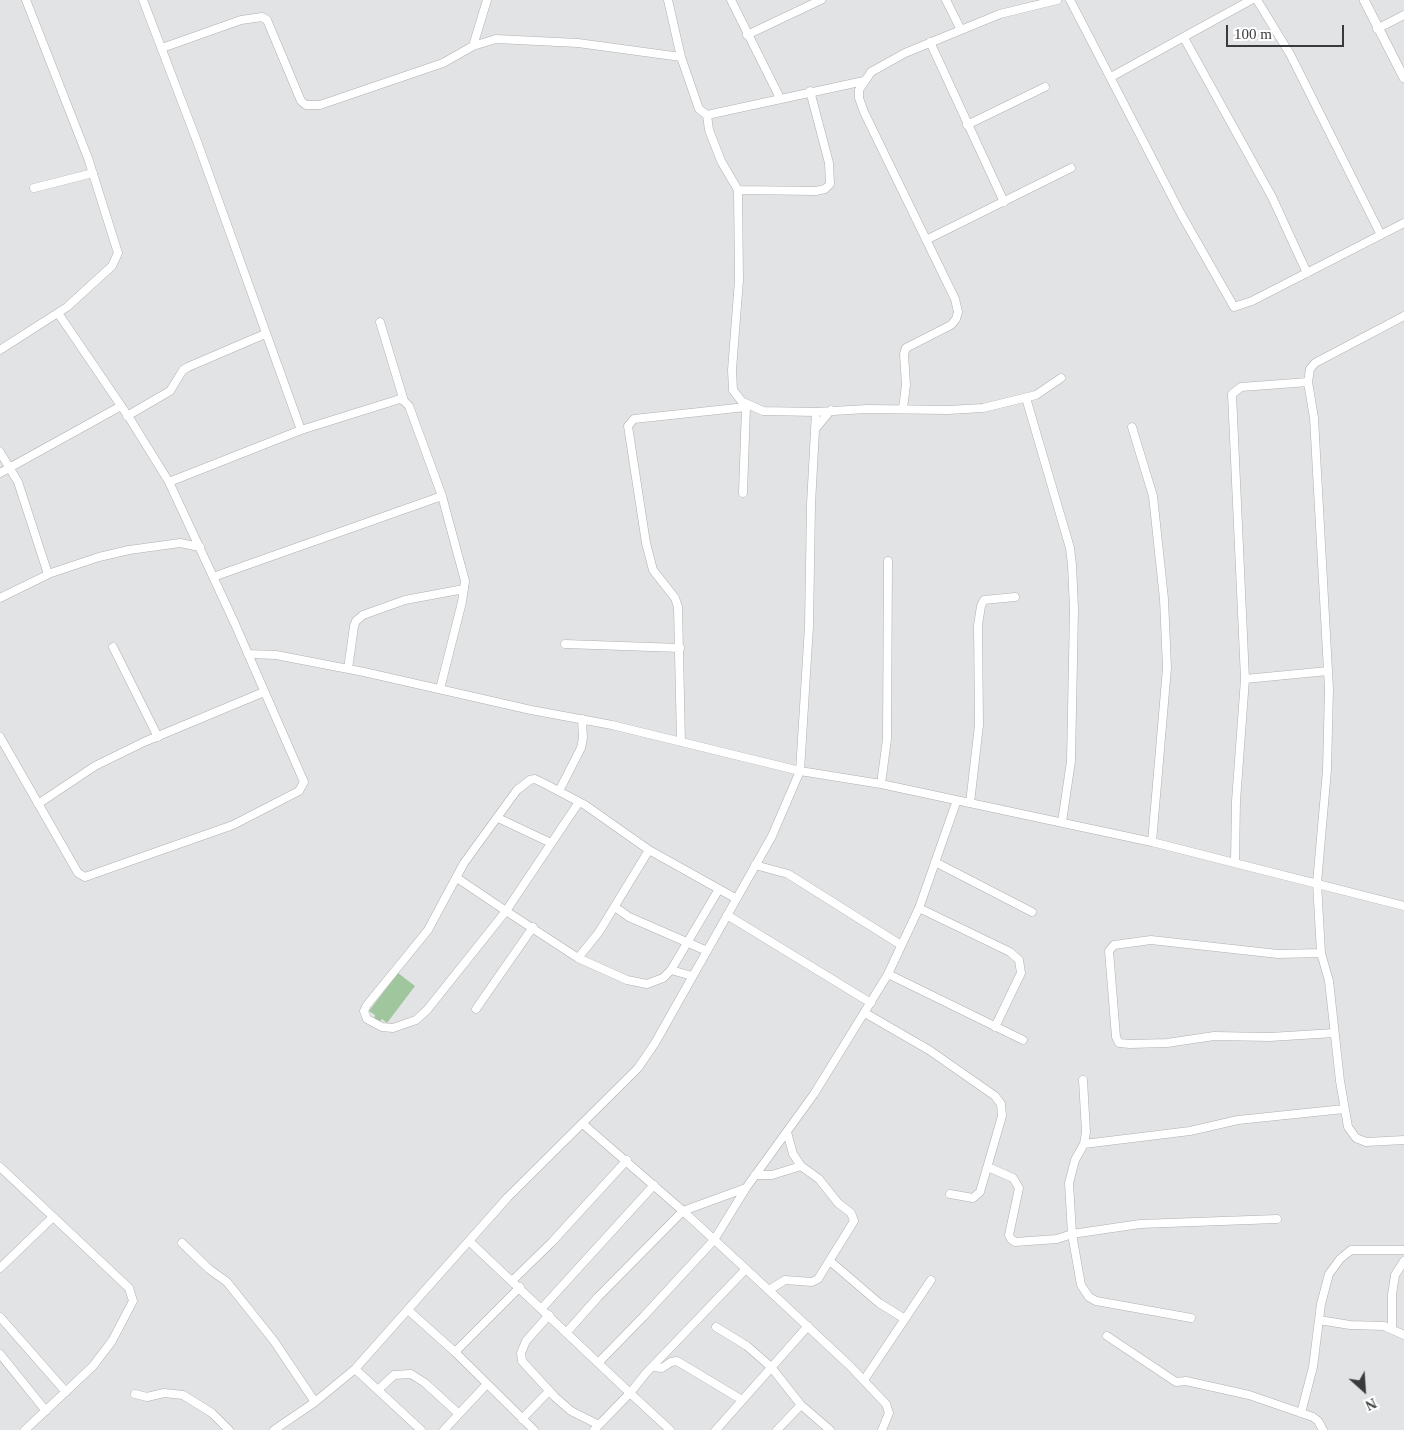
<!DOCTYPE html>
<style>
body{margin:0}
#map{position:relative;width:1404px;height:1430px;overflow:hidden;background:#e2e3e5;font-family:"Times New Roman",serif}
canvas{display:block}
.north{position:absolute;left:1339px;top:1365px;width:50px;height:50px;-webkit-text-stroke:4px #fff;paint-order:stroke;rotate:154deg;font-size:14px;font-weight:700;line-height:20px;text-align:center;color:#393a3b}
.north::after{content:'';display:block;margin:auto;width:18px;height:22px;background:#393a3b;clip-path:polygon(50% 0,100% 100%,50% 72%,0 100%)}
.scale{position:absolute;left:1226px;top:25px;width:118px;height:22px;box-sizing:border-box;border:2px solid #393a3b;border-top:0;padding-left:6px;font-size:15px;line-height:18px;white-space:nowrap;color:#393a3b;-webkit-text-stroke:4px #fff;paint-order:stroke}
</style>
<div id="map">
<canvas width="1404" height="1430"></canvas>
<div class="north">N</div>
<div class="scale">100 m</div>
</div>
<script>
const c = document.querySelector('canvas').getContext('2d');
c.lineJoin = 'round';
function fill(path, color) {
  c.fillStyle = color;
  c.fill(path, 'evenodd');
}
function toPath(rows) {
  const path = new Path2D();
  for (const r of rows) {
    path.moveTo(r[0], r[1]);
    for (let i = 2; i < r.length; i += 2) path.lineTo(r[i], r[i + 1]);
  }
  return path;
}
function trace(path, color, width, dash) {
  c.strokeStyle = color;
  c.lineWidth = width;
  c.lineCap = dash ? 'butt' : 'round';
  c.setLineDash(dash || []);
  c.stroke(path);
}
fill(toPath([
 [398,973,415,986,387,1023,382,1019,379,1023,374,1020,375,1015,369,1011]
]), '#a0c69e');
const minor = toPath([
 [143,0,198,144,301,430],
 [668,0,681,57],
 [731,0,780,98],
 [946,0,961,30],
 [1070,0,1181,214,1234,307,1252,301,1404,223],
 [1257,0,1290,54,1381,235],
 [1377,29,1404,15],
 [747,35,821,0],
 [1184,38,1272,197,1307,273],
 [930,42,1004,202],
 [473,46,487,0],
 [162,48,241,20,262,17,267,20,301,101,306,105,320,105,443,63,473,46,496,39,578,43,681,57,699,109,707,115,864,81],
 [1111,77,1251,0],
 [707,115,709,130,721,161,738,190,739,280,732,370,733,390,746,407,743,493],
 [967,125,1045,87],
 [34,188,93,173],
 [738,190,816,191,825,189,830,184,829,163,810,91],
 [926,240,1071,168],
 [1404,316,1315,363,1310,369,1308,382,1314,418,1329,689,1327,770,1317,883,1321,953,1329,981,1340,1081,1348,1127,1356,1138,1366,1142,1404,1140],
 [380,322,404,401,409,406,442,496,465,581,462,602,440,689],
 [0,350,67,307,112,266,118,253,88,158,26,0],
 [1026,398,1070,548,1072,565,1074,609,1071,761,1062,822],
 [743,402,763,411,816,412,867,409,948,410,983,408,1036,395,1061,378],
 [903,408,906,385,904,354,906,348,951,325,956,319,958,312,955,299,864,112,859,98,859,90,871,72,905,53,1000,14,1057,0],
 [127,416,170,391,183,370,188,367,265,334],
 [1132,427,1153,496,1164,599,1167,668,1152,842],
 [816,428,831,410],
 [0,452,18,482,48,574],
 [0,473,121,406],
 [169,482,301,430,400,399,404,401],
 [213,577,442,496],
 [0,598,51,573,99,557,129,550,180,543,200,547],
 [565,644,680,648],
 [113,647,158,737],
 [248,654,276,655,364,672,531,710,612,725,800,771,881,784,1152,842,1404,906],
 [348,669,354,626,356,621,363,615,405,600,464,589],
 [1245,679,1328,671],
 [0,737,78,873,85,877,233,825,299,791,304,782,235,624,169,482,130,419,58,313],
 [681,742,678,607,675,598,653,570,646,543,628,426,634,419,746,407],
 [881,784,887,739,888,561],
 [559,791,581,748,583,738,582,719],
 [970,803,979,725,978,625,981,606,984,600,1015,597],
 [38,804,95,766,144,742,264,692],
 [498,818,551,843],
 [935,862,1032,912],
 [1235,862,1236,801,1245,679,1232,394,1241,387,1308,382],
 [755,865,788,874,901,945],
 [457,878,506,911,579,802],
 [615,907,629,917,707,951],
 [919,908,1010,952,1019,960,1021,973,995,1027],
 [727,915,871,1003],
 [1321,953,1278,954,1151,940,1114,945,1109,951,1116,1037,1119,1043,1130,1044,1167,1043,1214,1036,1270,1037,1334,1033],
 [578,958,599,932,649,850],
 [671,970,719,889],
 [888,974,1023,1040],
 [692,976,671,970,663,978,647,984,627,980,578,958,506,911,427,1010,416,1020,393,1028,382,1027,367,1019,364,1011,367,1005,428,930,464,863,517,790,530,780,535,779,547,785,585,805,649,850,735,898],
 [476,1009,533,927],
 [865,1013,929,1050,995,1096,1001,1104,1002,1116,980,1192,973,1198,950,1194],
 [1083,1080,1086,1132,1084,1144,1190,1131,1238,1120,1344,1109],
 [1084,1144,1075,1160,1069,1183,1072,1234,1140,1224,1277,1219],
 [0,1167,129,1288,133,1301,112,1341,93,1366,25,1430],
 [988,1167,1013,1178,1019,1188,1009,1235,1011,1239,1015,1242,1057,1239,1072,1234,1081,1285,1089,1297,1096,1301,1191,1318],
 [755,1175,772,1175,801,1166],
 [469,1241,630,1393,646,1373,746,1269,683,1211,583,1124],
 [182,1243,209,1269,227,1282,274,1341,315,1402],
 [830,1261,879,1303,905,1319],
 [0,1268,53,1217],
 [746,1269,850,1366,886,1404,889,1413,882,1430],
 [513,1280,552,1242,627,1160],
 [769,1290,785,1280,812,1282,818,1279,854,1221,851,1213,838,1203,819,1179,801,1166,793,1154,787,1132],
 [542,1308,654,1185],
 [408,1310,455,1352,534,1430],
 [549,1315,526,1341,521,1353,522,1361,555,1397,571,1411,599,1425],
 [0,1317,66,1392],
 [1319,1320,1350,1325,1384,1326,1404,1335],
 [716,1327,747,1346,771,1367,801,1405,830,1430],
 [1392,1329,1392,1295,1395,1275,1404,1261],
 [567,1332,598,1297,683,1211,746,1188],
 [1107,1336,1176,1382,1186,1381,1249,1395,1313,1417,1318,1421,1323,1430],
 [455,1352,520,1287],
 [0,1354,46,1411],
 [599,1362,643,1317,714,1240,746,1188,814,1094,888,974,919,908,957,800],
 [653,1367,662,1368,671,1362,677,1361,742,1400],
 [355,1369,421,1430],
 [864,1380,931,1280],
 [378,1390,394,1375,411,1374,425,1383,459,1414],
 [135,1394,147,1397,164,1393,183,1395,212,1413,229,1430],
 [1301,1413,1313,1367,1321,1304,1329,1274,1340,1259,1351,1250,1404,1250],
 [522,1419,549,1391],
 [274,1430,315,1402,355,1369,508,1197,638,1068,655,1043,772,836,800,771,809,626,811,504,816,412],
 [444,1430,486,1385],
 [594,1430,630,1393,670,1430],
 [716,1430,808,1326],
 [777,1430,801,1405]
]);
const tertiary = toPath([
 [1364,0,1404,78]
]);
trace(minor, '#afb0b2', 9);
trace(tertiary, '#afb0b2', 10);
trace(minor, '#fff', 8);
trace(tertiary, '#fff', 9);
</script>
